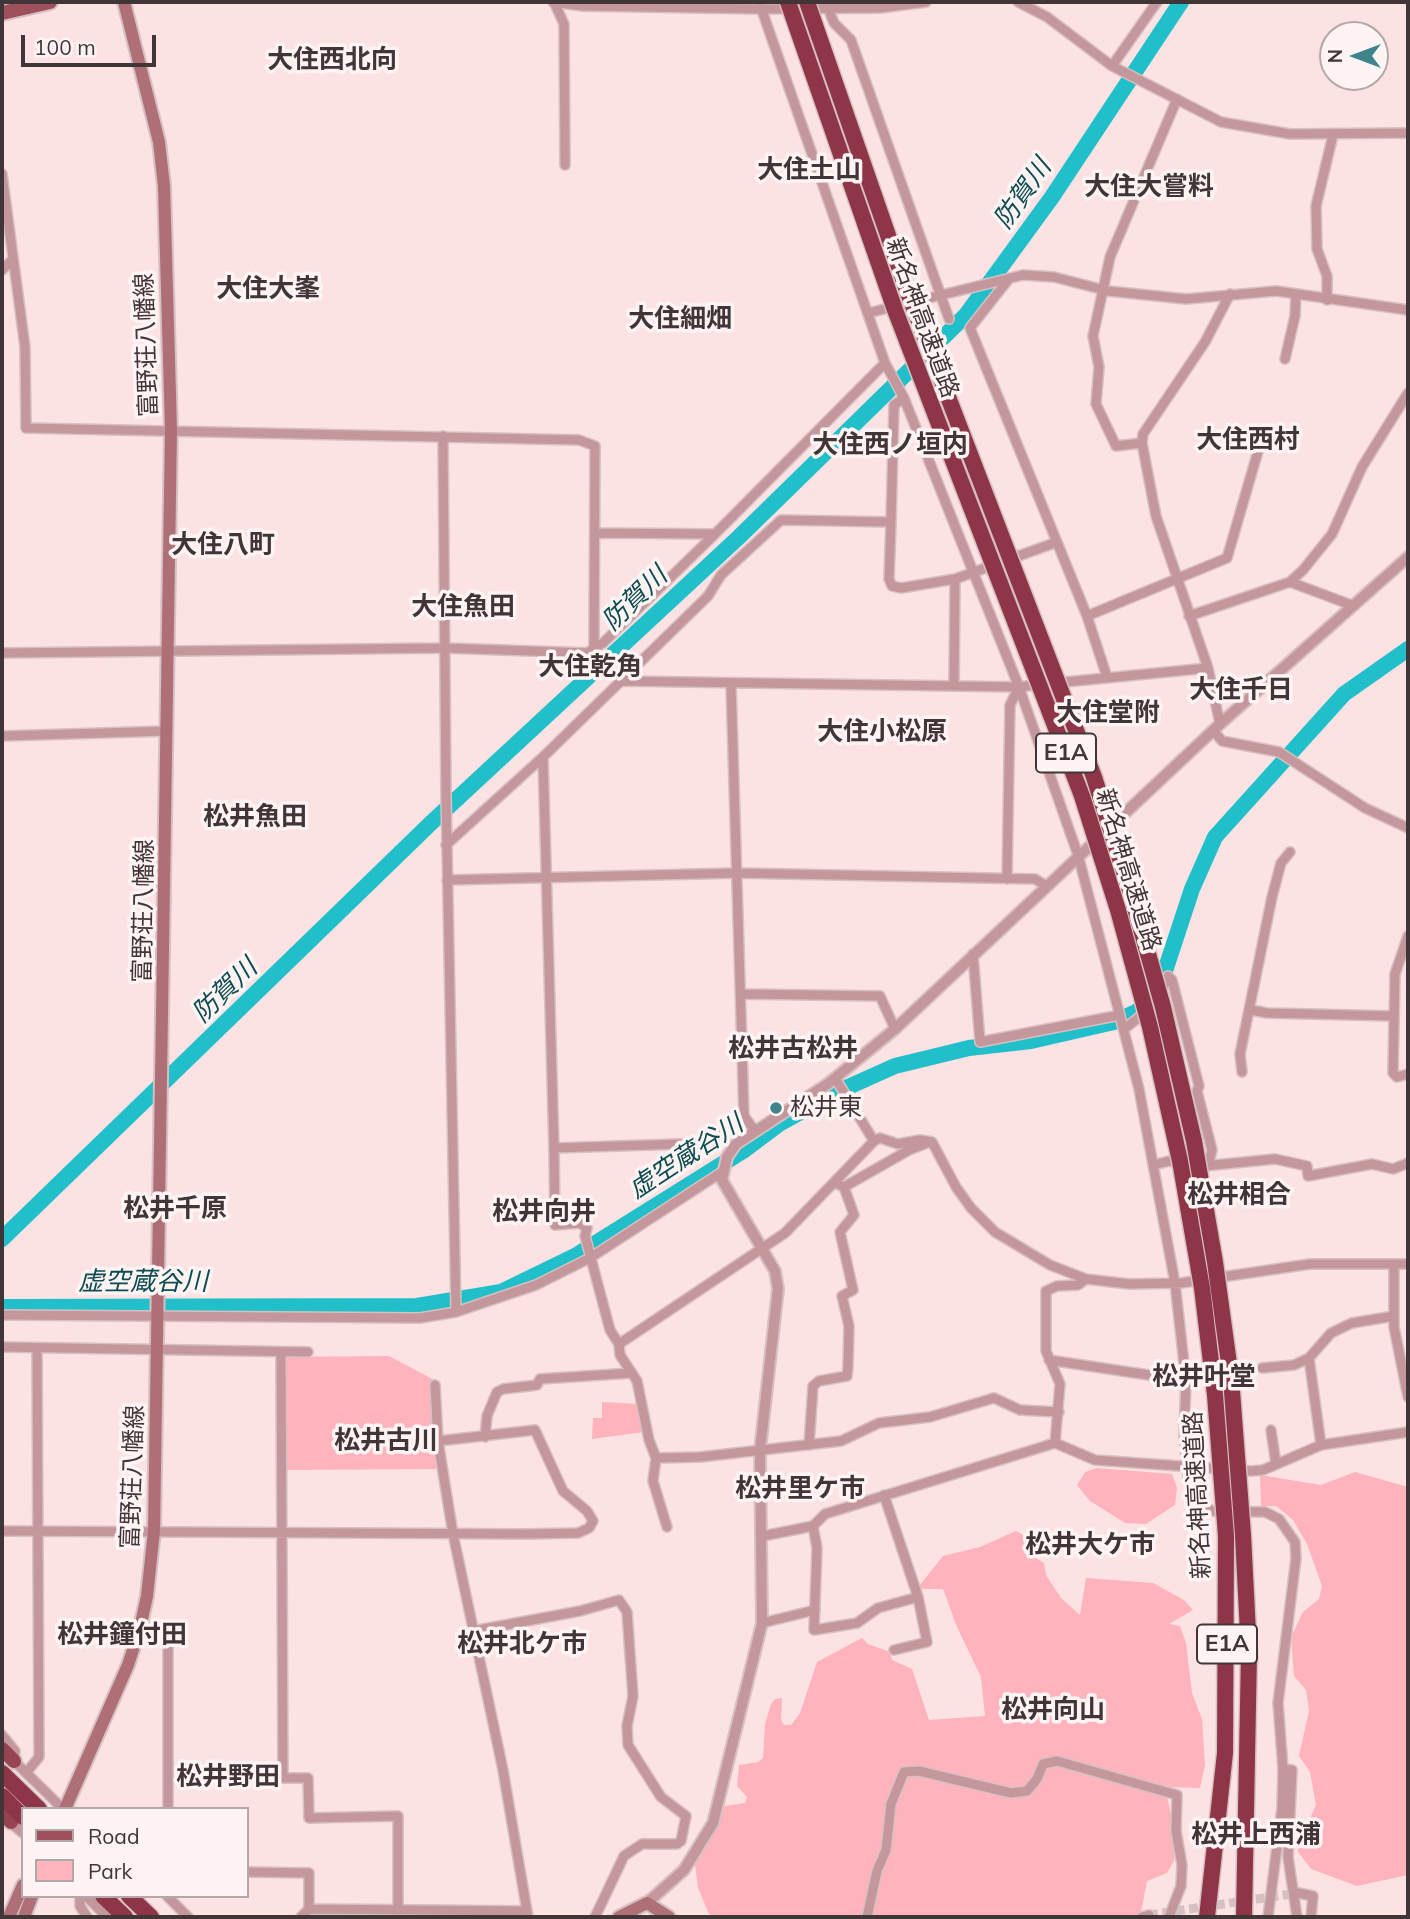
<!DOCTYPE html>
<meta charset="utf-8">
<style>
body{margin:0}
#map{position:relative;width:1410px;height:1919px;overflow:hidden;background:#fde2e4;font-family:Mulish,sans-serif}
canvas{display:block}
.frame{position:absolute;inset:0;border:4px solid #403637;pointer-events:none}
.legend{position:absolute;left:21px;top:1807px;width:228px;height:91px;box-sizing:border-box;background:#fef4f4;border:2px solid #b2a8a8;margin:0;padding:9px 12px;list-style:none;font-size:21px;color:#403637}
.legend li{display:flex;align-items:center;gap:14px;height:35px}
.legend b{width:35px;border:2px solid #b2a8a8}
.north{position:absolute;left:1319px;top:21px;width:70px;height:70px;box-sizing:border-box;background:#fef4f4;border:2px solid #b2a8a8;border-radius:50%;rotate:270deg;font-size:19px;font-weight:700;line-height:28px;text-align:center;color:#403637}
.north::after{content:'';display:block;margin:auto;width:24px;height:32px;background:#3d858b;clip-path:polygon(50% 0,100% 100%,50% 72%,0 100%)}
.scale{position:absolute;left:21px;top:35px;width:135px;height:32px;box-sizing:border-box;border:4px solid #403637;border-top:0;padding-left:9px;font-size:21px;line-height:24px;white-space:nowrap;color:#403637;-webkit-text-stroke:5px #fef4f4;paint-order:stroke}
</style>
<div id="map">
<canvas width="1410" height="1919"></canvas>
<div class="frame"></div>
<ul class="legend">
<li><b style="height:9px;background:#9e515d"></b>Road</li>
<li><b style="height:19px;background:#ffb3bc"></b>Park</li>
</ul>
<div class="north">N</div>
<div class="scale">100 m</div>
</div>
<script>
const c = document.querySelector('canvas').getContext('2d');
c.lineJoin = 'round';
function fill(path, color) {
  c.fillStyle = color;
  c.fill(path, 'evenodd');
}
function toPath(rows) {
  const path = new Path2D();
  for (const r of rows) {
    path.moveTo(r[0], r[1]);
    for (let i = 2; i < r.length; i += 2) path.lineTo(r[i], r[i + 1]);
  }
  return path;
}
function trace(path, color, width, dash) {
  c.strokeStyle = color;
  c.lineWidth = width;
  c.lineCap = dash ? 'butt' : 'round';
  c.setLineDash(dash || []);
  c.stroke(path);
}
function drawText(font, color, halo, rows, align = 'center') {
  c.font = font + ' Mulish,"Noto Sans JP",sans-serif';
  c.lineWidth = 7;
  c.setLineDash([]);
  c.textBaseline = 'middle';
  c.strokeStyle = halo;
  c.fillStyle = color;
  for (const [text, x, y, turn = 0] of rows) {
    c.save();
    c.translate(x, y);
    c.rotate((+turn || 0) * Math.PI / 180);
    c.textAlign = isNaN(turn) ? turn : align;
    if (halo) c.strokeText(text, 0, 0);
    c.fillText(text, 0, 0);
    c.restore();
  }
}
fill(toPath([
 [389,1356,438,1382,440,1469,284,1470,284,1357],
 [602,1402,639,1404,644,1432,592,1439,593,1418,602,1418],
 [1097,1468,1172,1474,1177,1488,1175,1505,1146,1524,1125,1523,1090,1501,1077,1485,1085,1472],
 [1355,1472,1408,1487,1408,1875,1357,1886,1311,1869,1298,1852,1298,1845,1316,1805,1310,1772,1299,1756,1309,1711,1306,1690,1294,1676,1291,1637,1303,1612,1319,1599,1322,1586,1307,1544,1293,1520,1276,1506,1261,1506,1260,1475,1321,1485],
 [1016,1531,1029,1538,1024,1551,1044,1563,1046,1575,1061,1598,1080,1615,1086,1578,1153,1583,1184,1600,1193,1610,1169,1624,1180,1626,1186,1643,1192,1693,1202,1719,1205,1765,1200,1788,1165,1787,1176,1838,1174,1861,1167,1873,1147,1881,1140,1917,713,1917,709,1914,698,1888,695,1864,725,1806,745,1803,747,1797,737,1786,739,1765,758,1762,763,1758,765,1724,771,1704,775,1699,782,1698,781,1720,784,1725,791,1725,800,1713,817,1662,862,1638,868,1644,890,1652,892,1660,912,1669,929,1720,985,1716,981,1677,957,1627,943,1589,922,1589,919,1586,943,1556,980,1547]
]), '#ffb3bc');
trace(toPath([
 [2,1239,431,823,739,537,966,315,1052,197,1181,2],
 [2,1307,417,1306,501,1292,575,1256,743,1151,779,1124,837,1092,895,1066,969,1048,1031,1041,1114,1022,1136,1012,1149,1002,1163,977,1192,889,1215,837,1344,694,1408,649]
]), '#20bfc9', 16);
trace(toPath([
 [1149,1915,1298,1893]
]), '#d7c0c1', 9, [9, 4.5]);
const minor = toPath([
 [553,2,583,6,761,9,880,8,926,2],
 [554,2,564,24,565,165],
 [759,2,885,363,904,398,1019,687,1078,855,1139,1089,1175,1283,1186,1381,1184,1435,1189,1487,1201,1504,1212,1511,1265,1512,1279,1519,1295,1542,1296,1558,1278,1703,1283,1769,1282,1808,1268,1917],
 [1018,2,1047,17,1112,66,1221,122,1290,134,1408,133],
 [828,8,834,23,851,40,949,319],
 [1112,66,1157,2],
 [2,174,25,347,26,428,579,440,595,446,594,647],
 [2,270,13,259],
 [1008,280,970,328,1087,616,1227,558,1263,434],
 [1327,300,1327,276,1317,249,1316,206,1333,135],
 [868,313,1023,275,1054,277,1108,291,1186,299,1276,291,1408,310],
 [1285,359,1295,316,1296,294],
 [443,436,446,795,456,1312],
 [1142,443,1116,446,1096,404,1099,367,1093,336,1110,257,1177,99],
 [891,522,889,579,892,586,901,588,955,579,954,686],
 [595,533,715,534],
 [955,579,1057,542],
 [1290,582,1354,606],
 [1087,616,1107,677],
 [1189,616,1290,582,1303,570,1332,534,1362,467,1408,393],
 [590,651,603,643,715,534,885,363],
 [2,653,444,648,589,653,592,658],
 [620,681,1019,687,1042,684],
 [1055,683,1208,668],
 [731,684,744,1116,755,1131],
 [1220,724,1208,668,1156,516,1142,443,1143,434,1205,342,1230,294],
 [1213,730,1222,741,1279,752,1365,808,1408,828],
 [2,736,168,731],
 [543,757,554,1148],
 [446,845,543,757,708,596,721,575,781,520,891,522,894,405,904,398],
 [1007,879,1010,705,1019,687],
 [447,880,738,873,1035,879,1045,885],
 [1408,936,1395,974,1393,1073,1397,1077,1408,1074],
 [973,954,980,1042,1120,1015],
 [743,994,880,996,895,1029],
 [1251,1010,1267,1013,1393,1016],
 [1124,1029,1155,1005,1168,976,1172,980,1199,1086,1197,1091,1212,1150,1208,1166],
 [1242,1072,1240,1054,1272,897,1281,863,1290,852],
 [874,1141,880,1138,898,1144,920,1140,932,1142,956,1187,971,1208,995,1232,1050,1265,1086,1279,1129,1284,1181,1283,1310,1264,1408,1264],
 [1154,1165,1169,1161,1183,1163],
 [1204,1166,1275,1159,1307,1166,1308,1176,1372,1164,1393,1169,1408,1163],
 [844,1187,909,1150,927,1143],
 [1394,1264,1394,1327,1408,1397],
 [2,1315,420,1318,456,1312,536,1285,590,1258,722,1172],
 [619,1344,785,1233,874,1141,835,1078],
 [2,1347,308,1352],
 [281,1352,283,1778,308,1778,309,1818,398,1816,398,1909],
 [1309,1358,1321,1445],
 [1049,1360,1175,1379],
 [1262,1368,1294,1365,1309,1358,1331,1333,1352,1323,1394,1316],
 [435,1385,438,1441,453,1534,503,1770,528,1917],
 [1271,1430,1276,1464],
 [485,1437,487,1416,497,1392,503,1389,537,1385,540,1379,632,1373],
 [1055,1443,1095,1460,1251,1471,1263,1470,1321,1445,1408,1432],
 [1055,1443,1060,1384,1046,1351,1046,1291,1057,1286,1078,1285,1086,1279],
 [809,1445,813,1386,819,1381,847,1376,848,1366,849,1326,842,1296,853,1290,840,1232,854,1215,844,1187,835,1183],
 [656,1458,700,1457,841,1441,879,1423,930,1417,994,1398,1020,1410,1059,1412],
 [884,1495,918,1597,927,1642,894,1650],
 [813,1526,817,1548,814,1630,857,1623,878,1608,918,1597],
 [667,1527,653,1481,656,1458,649,1440,637,1381,620,1355,619,1344,610,1330,585,1236,587,1228,580,1223,555,1225,554,1148,712,1143,728,1127,744,1116],
 [2,1531,526,1534,578,1533,589,1528,593,1521,587,1511,563,1491,535,1430,438,1441],
 [763,1536,813,1526,825,1514,1055,1443],
 [762,1623,815,1610],
 [140,1628,168,1628,168,1809],
 [473,1631,580,1611,619,1600,627,1612,633,1696,627,1726,628,1745,661,1797,686,1816,681,1841,677,1844,642,1844,624,1856,595,1917],
 [2,1735,15,1751,14,1761,63,1809],
 [1283,1769,1292,1770,1288,1857,1297,1917],
 [26,1773,39,1757,37,1349],
 [7,1820,23,1833],
 [247,1872,309,1873,309,1909,301,1917],
 [1298,1893,1313,1896,1311,1917],
 [80,1896,80,1906,87,1917],
 [86,1896,107,1917],
 [167,1896,188,1917],
 [309,1909,527,1911],
 [867,1917,877,1871,886,1850,891,1804,904,1772,919,1771,1011,1793,1027,1791,1037,1779,1043,1764,1057,1761,1177,1795,1176,1831,1182,1865,1181,1886,1169,1917],
 [1142,1917,1149,1915]
]);
const tertiary = toPath([
 [647,1903,684,1870,713,1823,762,1623,760,1450,778,1289,775,1271,722,1180,727,1157,736,1144,829,1083,895,1029,1220,724,1408,557]
]);
const secondary = toPath([
 [65,1809,128,1665,140,1628,147,1596,154,1531,171,430,164,186,159,142,124,2],
 [9,1917,23,1885],
 [24,1917,32,1896],
 [619,1917,647,1903,669,1917]
]);
const primary = toPath([
 [2,13,50,2]
]);
const trunk = toPath([
 [2,1749,14,1761],
 [2,1813,11,1822]
]);
const motorway = toPath([
 [1243,1535,1249,1652,1244,1917],
 [2,1773,39,1809],
 [2,1796,23,1817],
 [103,1896,125,1917],
 [129,1896,151,1917],
 [1207,1917,1225,1753,1226,1536]
]);
trace(minor, '#d7c0c1', 12);
trace(tertiary, '#d7c0c1', 14);
trace(secondary, '#d7c0c1', 16);
trace(primary, '#d7c0c1', 18);
trace(trunk, '#d7c0c1', 18);
trace(motorway, '#d7c0c1', 19);
trace(minor, '#c4979c', 9);
trace(tertiary, '#c4979c', 10);
trace(secondary, '#af6f77', 12);
trace(primary, '#9e515d', 14);
trace(trunk, '#964452', 14);
trace(motorway, '#8e3647', 16);
const motorwayBridge = toPath([
 [788,2,895,310,1082,796,1118,910,1150,1027,1180,1161,1202,1288,1215,1395,1226,1536],
 [807,2,907,290,1094,777,1130,890,1163,1007,1194,1141,1215,1262,1231,1378,1243,1535]
]);
trace(motorwayBridge, '#d7c0c1', 19, []);
trace(motorwayBridge, '#8e3647', 16);
for (const [x, y, r, color] of [
 [776,1108,7,"#3d858b"]
]) {
  const dot = new Path2D();
  dot.arc(x, y, r, 0, 2 * Math.PI);
  c.fillStyle = color;
  c.fill(dot);
  trace(dot, '#fef4f4', 2.5);
}
for (const [x, y, w] of [
 [1066,753,60],
 [1227,1644,60]
]) {
  const box = new Path2D();
  box.roundRect(x - w / 2, y - 19.5, w, 39, 5);
  c.fillStyle = '#fef4f4';
  c.fill(box);
  trace(box, '#403637', 2);
}
drawText('bold 23px', '#403637', null, [
 ["E1A",1066,753],
 ["E1A",1227,1644]
]);
drawText('24px', '#403637', '#fef4f4', [
 ["新名神高速道路",922,318,70],
 ["富野荘八幡線",147,345,-92],
 ["新名神高速道路",1128,870,73],
 ["富野荘八幡線",144,911,-89],
 ["富野荘八幡線",133,1477,-88],
 ["新名神高速道路",1198,1495,-93]
]);
drawText('24px', '#403637', '#fef4f4', [
 ["松井東",790,1108]
], 'left');
drawText('bold 26px', '#403637', '#fef4f4', [
 ["大住西北向",332,60],
 ["大住土山",809,170],
 ["大住大嘗料",1149,187],
 ["大住大峯",268,289],
 ["大住細畑",680,319],
 ["大住西村",1248,440],
 ["大住西ノ垣内",890,445],
 ["大住八町",223,545],
 ["大住魚田",463,607],
 ["大住乾角",590,667],
 ["大住千日",1241,690],
 ["大住堂附",1108,713],
 ["大住小松原",882,732],
 ["松井魚田",255,817],
 ["松井古松井",793,1049],
 ["松井相合",1239,1195],
 ["松井千原",175,1209],
 ["松井向井",544,1212],
 ["松井叶堂",1204,1377],
 ["松井古川",386,1441],
 ["松井里ケ市",800,1489],
 ["松井大ケ市",1090,1545],
 ["松井鐘付田",122,1635],
 ["松井北ケ市",522,1644],
 ["松井向山",1053,1710],
 ["松井野田",228,1777],
 ["松井上西浦",1256,1835]
]);
drawText('italic 26px', '#0d4c51', '#fef4f4', [
 ["防賀川",1023,194,-55],
 ["防賀川",635,599,-44],
 ["防賀川",225,991,-44],
 ["虚空蔵谷川",686,1157,-33],
 ["虚空蔵谷川",143,1282]
]);
</script>
